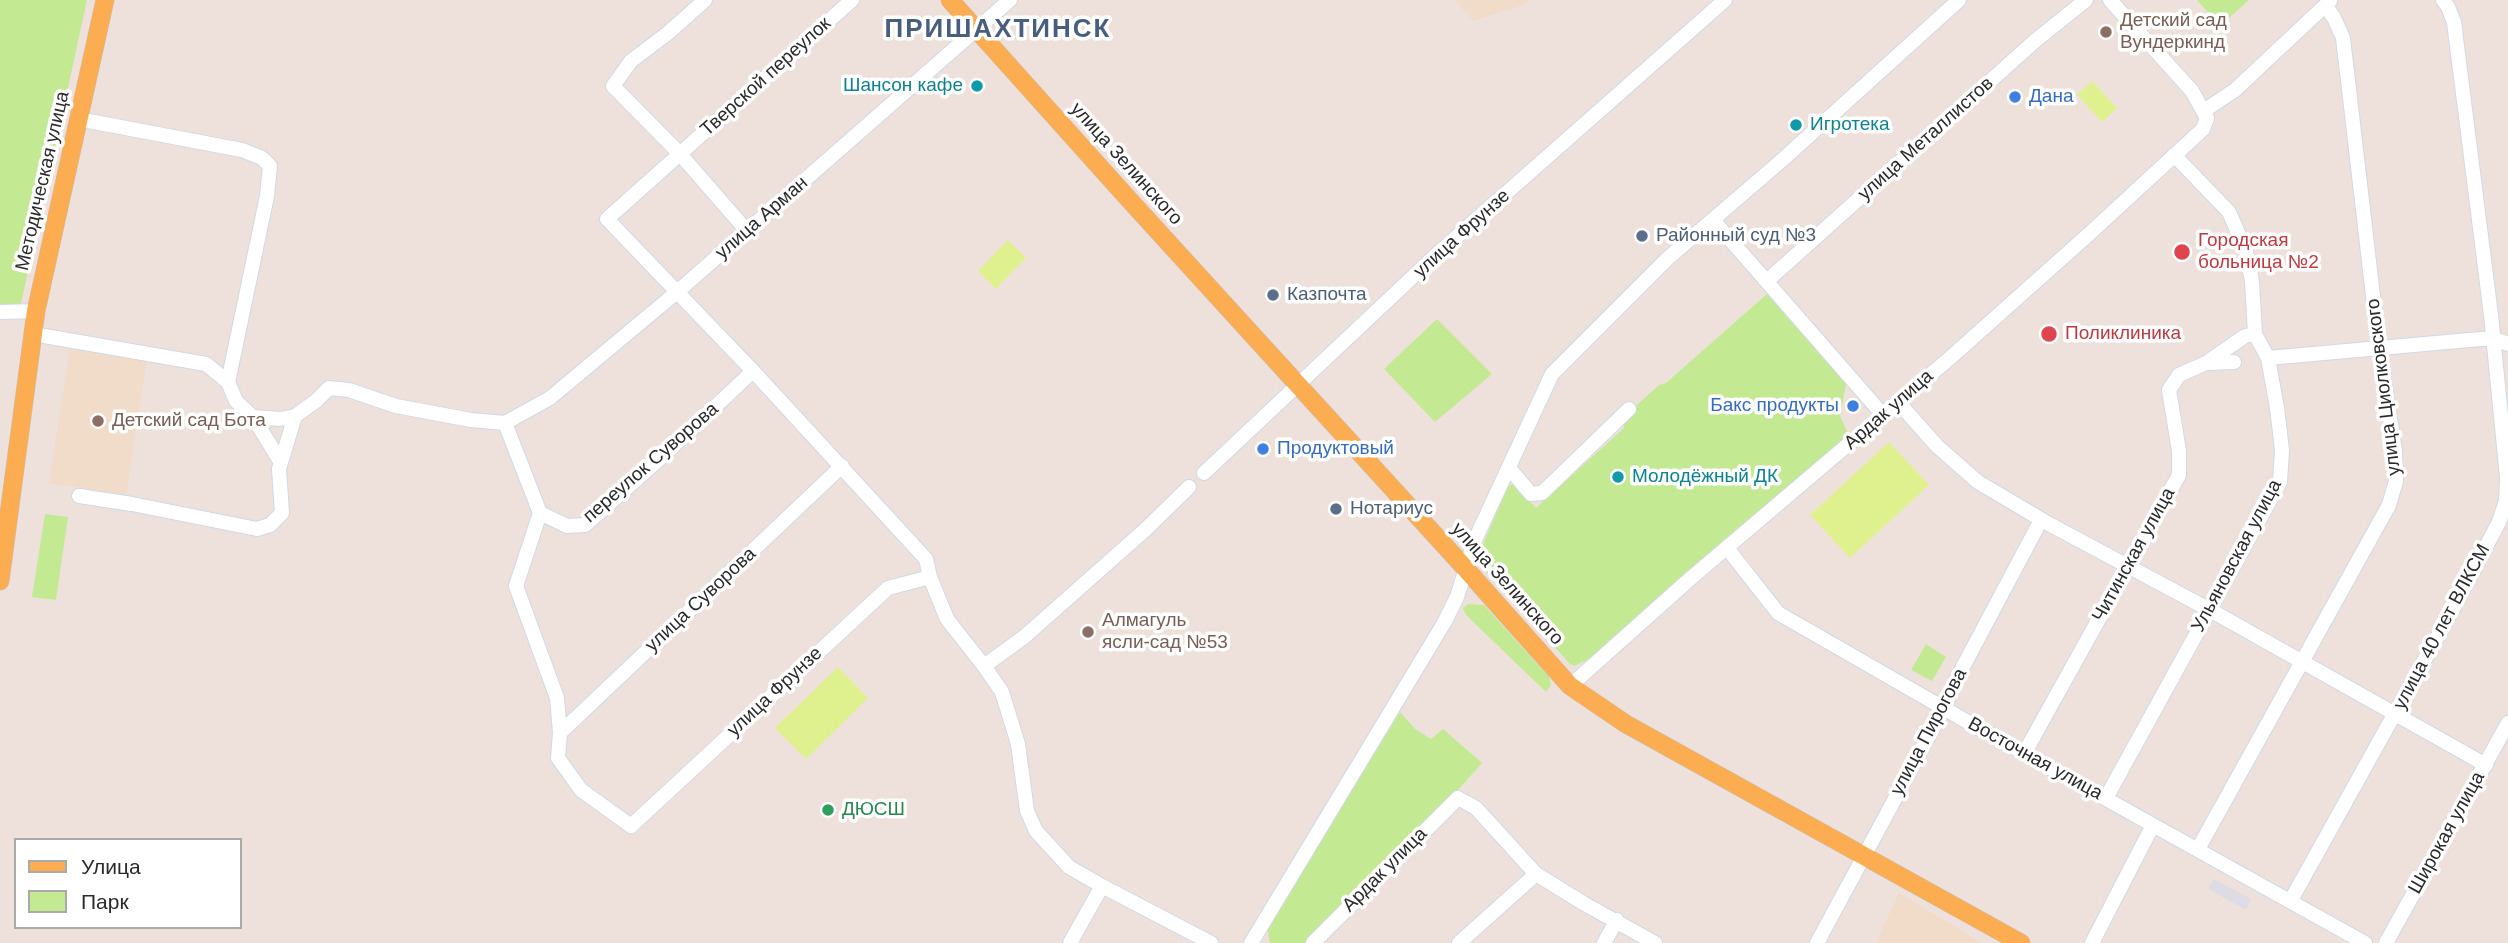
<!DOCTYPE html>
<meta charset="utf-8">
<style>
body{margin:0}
#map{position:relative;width:2508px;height:943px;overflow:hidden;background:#eee1db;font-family:Helvetica,sans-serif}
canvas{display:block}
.legend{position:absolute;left:14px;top:838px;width:228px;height:91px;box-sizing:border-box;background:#fff;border:2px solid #aaa;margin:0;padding:9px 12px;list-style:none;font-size:21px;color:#2a2a2a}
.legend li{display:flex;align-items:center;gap:14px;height:35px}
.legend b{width:35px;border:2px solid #aaa}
</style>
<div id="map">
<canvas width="2508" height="943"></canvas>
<ul class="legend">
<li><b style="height:9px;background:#fcad52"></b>Улица</li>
<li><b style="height:19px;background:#c4e993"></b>Парк</li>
</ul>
</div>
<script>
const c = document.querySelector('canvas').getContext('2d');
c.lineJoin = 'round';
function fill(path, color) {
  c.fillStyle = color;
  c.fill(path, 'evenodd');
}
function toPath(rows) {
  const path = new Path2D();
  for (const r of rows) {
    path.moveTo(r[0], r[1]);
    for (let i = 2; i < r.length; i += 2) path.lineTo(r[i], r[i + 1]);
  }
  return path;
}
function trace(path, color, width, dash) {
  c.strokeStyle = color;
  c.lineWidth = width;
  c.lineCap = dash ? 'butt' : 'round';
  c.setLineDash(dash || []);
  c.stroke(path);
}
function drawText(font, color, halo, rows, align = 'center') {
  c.font = font + ' Helvetica,sans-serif';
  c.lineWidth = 7;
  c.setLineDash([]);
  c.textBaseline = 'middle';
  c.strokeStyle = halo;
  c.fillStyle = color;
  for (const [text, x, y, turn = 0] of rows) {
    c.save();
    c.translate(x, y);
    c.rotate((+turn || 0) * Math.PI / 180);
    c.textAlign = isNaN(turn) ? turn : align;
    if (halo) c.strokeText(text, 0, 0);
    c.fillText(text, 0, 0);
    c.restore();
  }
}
fill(toPath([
 [2214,879,2251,899,2246,910,2208,889]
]), '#dddce5');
fill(toPath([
 [1454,0,1529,0,1524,5,1473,21],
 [70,348,147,360,126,495,49,483],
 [1899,893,1982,943,1876,943]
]), '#f1dbc9');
fill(toPath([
 [0,0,87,0,21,304,0,305],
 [2197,0,2249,0,2220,26],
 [1767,294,1846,384,1840,416,1849,436,1589,659,1574,666,1570,664,1480,565,1478,556,1508,486,1515,484,1536,508,1625,427,1619,421,1659,385,1666,383],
 [1437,319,1492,374,1435,422,1384,369],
 [45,514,68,517,56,600,32,597],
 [1468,604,1484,605,1549,677,1551,685,1546,692,1466,615,1463,608],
 [1926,644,1946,657,1932,681,1911,670],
 [1400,712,1415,729,1431,739,1443,729,1482,763,1458,790,1305,943,1270,943,1267,927]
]), '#c4e993');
fill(toPath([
 [2092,81,2117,108,2102,122,2077,95],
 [1008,240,1026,258,996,289,978,271],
 [1889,442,1929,485,1850,558,1810,515],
 [838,667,868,698,806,759,775,728]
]), '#def18e');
const minor = toPath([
 [705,0,668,33,631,61,613,86,680,154,747,231],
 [852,0,607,219,753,371,926,559,930,577,947,619,984,666,1002,692,1018,744,1027,811,1036,831,1069,867,1102,886],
 [2205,110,2235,90,2330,1],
 [78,119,242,150,262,158,270,166,267,196,228,382],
 [1713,220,1883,415],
 [1768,280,2036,40,2086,0],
 [0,312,36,311],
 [33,334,206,364,228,382,236,401,253,417,280,461],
 [2268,358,2492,338,2508,344],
 [2206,363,2234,362],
 [1898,402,1937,446,1978,482,2049,524,2210,610,2486,765],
 [253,417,280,419,295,416,316,401,329,388,349,390,396,406,471,420,505,423],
 [505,423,540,513,516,586,557,698,560,733,558,758,581,790,631,826,888,588,930,577],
 [505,423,550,398,677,292,1010,0],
 [1509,468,1531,494,1542,493,1629,409],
 [1204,473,1436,255,1725,0],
 [79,496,132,504,257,529,270,525,282,513,279,469,295,416],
 [540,513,567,526,585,525,665,454,753,371],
 [1727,548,1778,613,1966,721,2365,943],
 [984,666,1024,637,1146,529,1189,487],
 [1570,686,1691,578,1950,358,2089,234,2203,129,2207,118,2192,91,2110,0],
 [560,733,842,466],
 [2025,752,2179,475,2179,451,2169,390,2179,375,2206,363,2245,336,2255,334],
 [2106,798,2280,482,2282,450,2277,408,2268,358,2255,334,2252,281,2246,251,2229,212,2174,155],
 [2198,849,2389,505,2396,481,2395,451,2379,347,2343,38,2334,18,2326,6],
 [2291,900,2454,607,2499,522,2506,501,2507,477,2491,315,2454,22,2448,7,2443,0],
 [1070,943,1102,886,1211,943],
 [1251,943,1444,623,1457,597,1474,542,1552,374,1667,259,1781,161,1959,0],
 [1313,943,1458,798,1476,808,1536,874,1583,903,1655,943],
 [1459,943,1536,874],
 [1604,943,1617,920],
 [1817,943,1944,708,1956,680,2041,520],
 [2092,943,2153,825],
 [2386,943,2508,723]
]);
const major = toPath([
 [950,0,1124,194,1465,568,1570,686,1626,724,2021,943],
 [0,581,36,311,105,0]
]);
trace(minor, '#d0d9e5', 16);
trace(major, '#c3c3c3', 19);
trace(minor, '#fff', 14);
trace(major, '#fcad52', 18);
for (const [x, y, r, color] of [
 [2106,32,7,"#8d6e63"],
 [977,86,7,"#0f9aa8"],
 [2015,97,7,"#3f7fe0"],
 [1796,125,7,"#0f9aa8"],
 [1642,236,7,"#5c6f8a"],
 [2182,252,9,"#e0444e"],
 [1273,295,7,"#5c6f8a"],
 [2049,334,9,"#e0444e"],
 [1853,406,7,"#3f7fe0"],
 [98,421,7,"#8d6e63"],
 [1263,449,7,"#3f7fe0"],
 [1618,477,7,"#0f9aa8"],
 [1336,509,7,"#5c6f8a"],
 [1088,632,7,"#8d6e63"],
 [828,810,7,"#2e9e5b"]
]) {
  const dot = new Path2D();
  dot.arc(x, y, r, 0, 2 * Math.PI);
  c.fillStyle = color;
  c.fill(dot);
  trace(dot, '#fff', 2.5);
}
drawText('19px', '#785e54', '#fff', [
 ["Детский сад",2120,21],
 ["Вундеркинд",2120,43],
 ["Детский сад Бота",112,421],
 ["Алмагуль",1102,621],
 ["ясли-сад №53",1102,643]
], 'left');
drawText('19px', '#2a2a2a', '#fff', [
 ["Тверской переулок",766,77,-42],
 ["улица Металлистов",1926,139,-42],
 ["улица Зелинского",1126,164,48],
 ["Методическая улица",43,181,-77],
 ["улица Арман",762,218,-41],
 ["улица Фрунзе",1462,234,-42],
 ["улица Циолковского",2384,387,-97],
 ["Ардак улица",1889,410,-41],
 ["переулок Суворова",651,463,-41],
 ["Читинская улица",2134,555,-61],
 ["Ульяновская улица",2237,556,-62],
 ["улица Зелинского",1507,584,48],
 ["улица Суворова",701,600,-43],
 ["улица 40 лет ВЛКСМ",2442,627,-62],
 ["улица Фрунзе",775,692,-43],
 ["улица Пирогова",1929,732,-62],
 ["Восточная улица",2035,759,29],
 ["Широкая улица",2447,833,-61],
 ["Ардак улица",1385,870,-45]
]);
drawText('19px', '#0d838f', '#fff', [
 ["Шансон кафе",963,86,"right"],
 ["Игротека",1810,125],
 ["Молодёжный ДК",1632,477]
], 'left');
drawText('19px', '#366cbe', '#fff', [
 ["Дана",2029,97],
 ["Бакс продукты",1839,406,"right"],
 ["Продуктовый",1277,449]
], 'left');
drawText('19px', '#4e5e75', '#fff', [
 ["Районный суд №3",1656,236],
 ["Казпочта",1287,295],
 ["Нотариус",1350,509]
], 'left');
drawText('19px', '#be3a42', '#fff', [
 ["Городская",2198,241],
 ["больница №2",2198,263],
 ["Поликлиника",2065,334]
], 'left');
drawText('19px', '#27864d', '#fff', [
 ["ДЮСШ",842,810]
], 'left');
c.letterSpacing = '2px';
drawText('bold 26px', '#475e7f', '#fff', [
 ["ПРИШАХТИНСК",998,30]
]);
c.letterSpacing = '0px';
</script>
